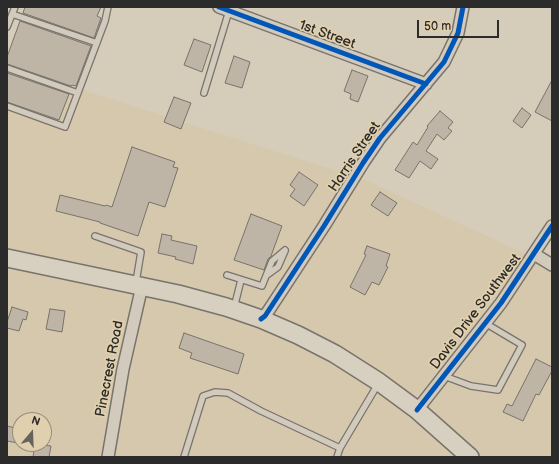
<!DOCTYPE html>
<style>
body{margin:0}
#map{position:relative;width:559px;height:464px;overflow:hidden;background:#d5ccb9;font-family:"Balsamiq Sans",sans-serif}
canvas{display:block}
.frame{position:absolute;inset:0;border:8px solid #2b2b2b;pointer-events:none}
.north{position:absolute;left:12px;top:412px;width:40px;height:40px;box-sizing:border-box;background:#e1d0ad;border:1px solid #988e79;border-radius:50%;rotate:19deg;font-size:11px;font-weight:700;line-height:16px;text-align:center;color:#2b2b2b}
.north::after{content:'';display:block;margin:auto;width:14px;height:18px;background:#66635d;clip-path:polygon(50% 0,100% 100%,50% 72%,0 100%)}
.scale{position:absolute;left:417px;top:20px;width:82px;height:18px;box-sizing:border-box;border:2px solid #2b2b2b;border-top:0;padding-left:5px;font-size:12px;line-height:14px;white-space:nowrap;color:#2b2b2b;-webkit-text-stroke:3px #e1d0ad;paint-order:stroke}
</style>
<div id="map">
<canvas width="559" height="464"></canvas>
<div class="frame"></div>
<div class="north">N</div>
<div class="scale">50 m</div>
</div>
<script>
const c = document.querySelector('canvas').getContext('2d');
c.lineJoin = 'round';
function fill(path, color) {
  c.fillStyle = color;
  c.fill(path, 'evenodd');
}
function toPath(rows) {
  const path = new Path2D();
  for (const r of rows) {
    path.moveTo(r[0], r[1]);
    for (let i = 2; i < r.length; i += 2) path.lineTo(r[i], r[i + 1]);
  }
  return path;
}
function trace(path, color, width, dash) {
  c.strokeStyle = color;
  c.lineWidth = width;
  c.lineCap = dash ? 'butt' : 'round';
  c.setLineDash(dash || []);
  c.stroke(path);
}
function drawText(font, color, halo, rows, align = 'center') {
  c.font = font + ' "Balsamiq Sans",sans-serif';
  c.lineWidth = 3.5;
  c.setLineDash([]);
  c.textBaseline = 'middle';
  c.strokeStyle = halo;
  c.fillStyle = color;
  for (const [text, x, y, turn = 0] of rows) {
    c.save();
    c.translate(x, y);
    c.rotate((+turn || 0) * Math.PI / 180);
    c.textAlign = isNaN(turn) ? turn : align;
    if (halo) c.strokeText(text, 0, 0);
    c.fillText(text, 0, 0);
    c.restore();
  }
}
fill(toPath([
 [7,66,365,180,552,266,552,457,7,457],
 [20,420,44,420,44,444,20,444]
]), '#d6c8ac');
const building = toPath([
 [25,7,101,7,97,16,101,18,94,38,23,13,25,7],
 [20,21,91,46,76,86,72,85,71,86,7,64,7,57,20,21],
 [194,39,211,45,202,72,184,65,194,39],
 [234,56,250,62,242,88,225,83,234,56],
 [352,70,368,76,358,102,350,99,351,94,344,91,352,70],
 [7,73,69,94,59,120,7,102,7,73],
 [552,80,552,121,535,112,552,80],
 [174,97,191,103,181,129,164,122,174,97],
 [522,108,531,115,522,128,513,121,522,108],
 [440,111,453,122,448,128,452,131,444,140,437,134,426,151,438,159,431,169,420,161,409,178,395,170,413,142,417,145,428,127,427,126,440,111],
 [132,147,175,162,173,167,178,168,165,207,149,202,138,236,100,223,100,222,56,211,60,195,105,206,106,205,112,207,132,147],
 [299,172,318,185,304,206,290,196,295,189,290,185,299,172],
 [380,192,397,203,388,216,371,205,380,192],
 [251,214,282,226,271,256,268,259,264,270,234,260,251,214],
 [162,234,172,236,171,240,197,246,193,264,175,259,176,257,158,253,162,234],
 [367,246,390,254,386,266,388,267,379,285,372,282,365,295,350,287,366,255,364,254,367,246],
 [12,307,28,312,26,320,23,319,19,331,7,328,7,322,12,307],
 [50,309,65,311,62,332,46,329,50,309],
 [184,333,244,354,238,374,190,358,192,353,179,348,184,333],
 [536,359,552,367,552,371,539,395,536,394,523,421,503,412,507,404,512,406,536,359],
 [7,426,20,429,18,443,7,441,7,426],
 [35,444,51,446,49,457,33,457,35,444]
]);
fill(building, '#beb5a6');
trace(building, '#78736b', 1);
const service = toPath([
 [12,14,97,43],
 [7,27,15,7],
 [7,68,78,93],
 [204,93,229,11],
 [7,106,65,127,105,21,108,7],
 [95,236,141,252,136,282],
 [227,275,262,286,272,261,285,250],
 [267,275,278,267,285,251],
 [234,308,241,280],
 [444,376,471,386,498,390,522,345,485,323],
 [184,457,203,396,215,392,228,393,261,411,340,448,378,384],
 [337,457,340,448]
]);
const minor = toPath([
 [219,7,426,84],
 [534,254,552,265],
 [261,319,265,316,324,226,363,163,380,138,444,62,458,33,463,7],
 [417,410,501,303,552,226],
 [108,457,123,369,142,286]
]);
const primary = toPath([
 [7,258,178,294,226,307,261,319,298,335,335,354,379,382,417,410,470,457]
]);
trace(service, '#78736b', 8);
trace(minor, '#78736b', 14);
trace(primary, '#78736b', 20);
trace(service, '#d1cabd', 5.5);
trace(minor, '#d1cabd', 11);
trace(primary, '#d7cfbf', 17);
trace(toPath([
 [219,7,426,84],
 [261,319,265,316,324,226,363,163,380,138,444,62,458,33,463,7],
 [417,410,501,303,552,226]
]), '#0057b8', 5);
drawText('14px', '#2b2b2b', '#e1d0ad', [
 ["1st Street",327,35,20],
 ["Harris Street",355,157,-56],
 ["Davis Drive Southwest",476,312,-53],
 ["Pinecrest Road",110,369,-79]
]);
</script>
